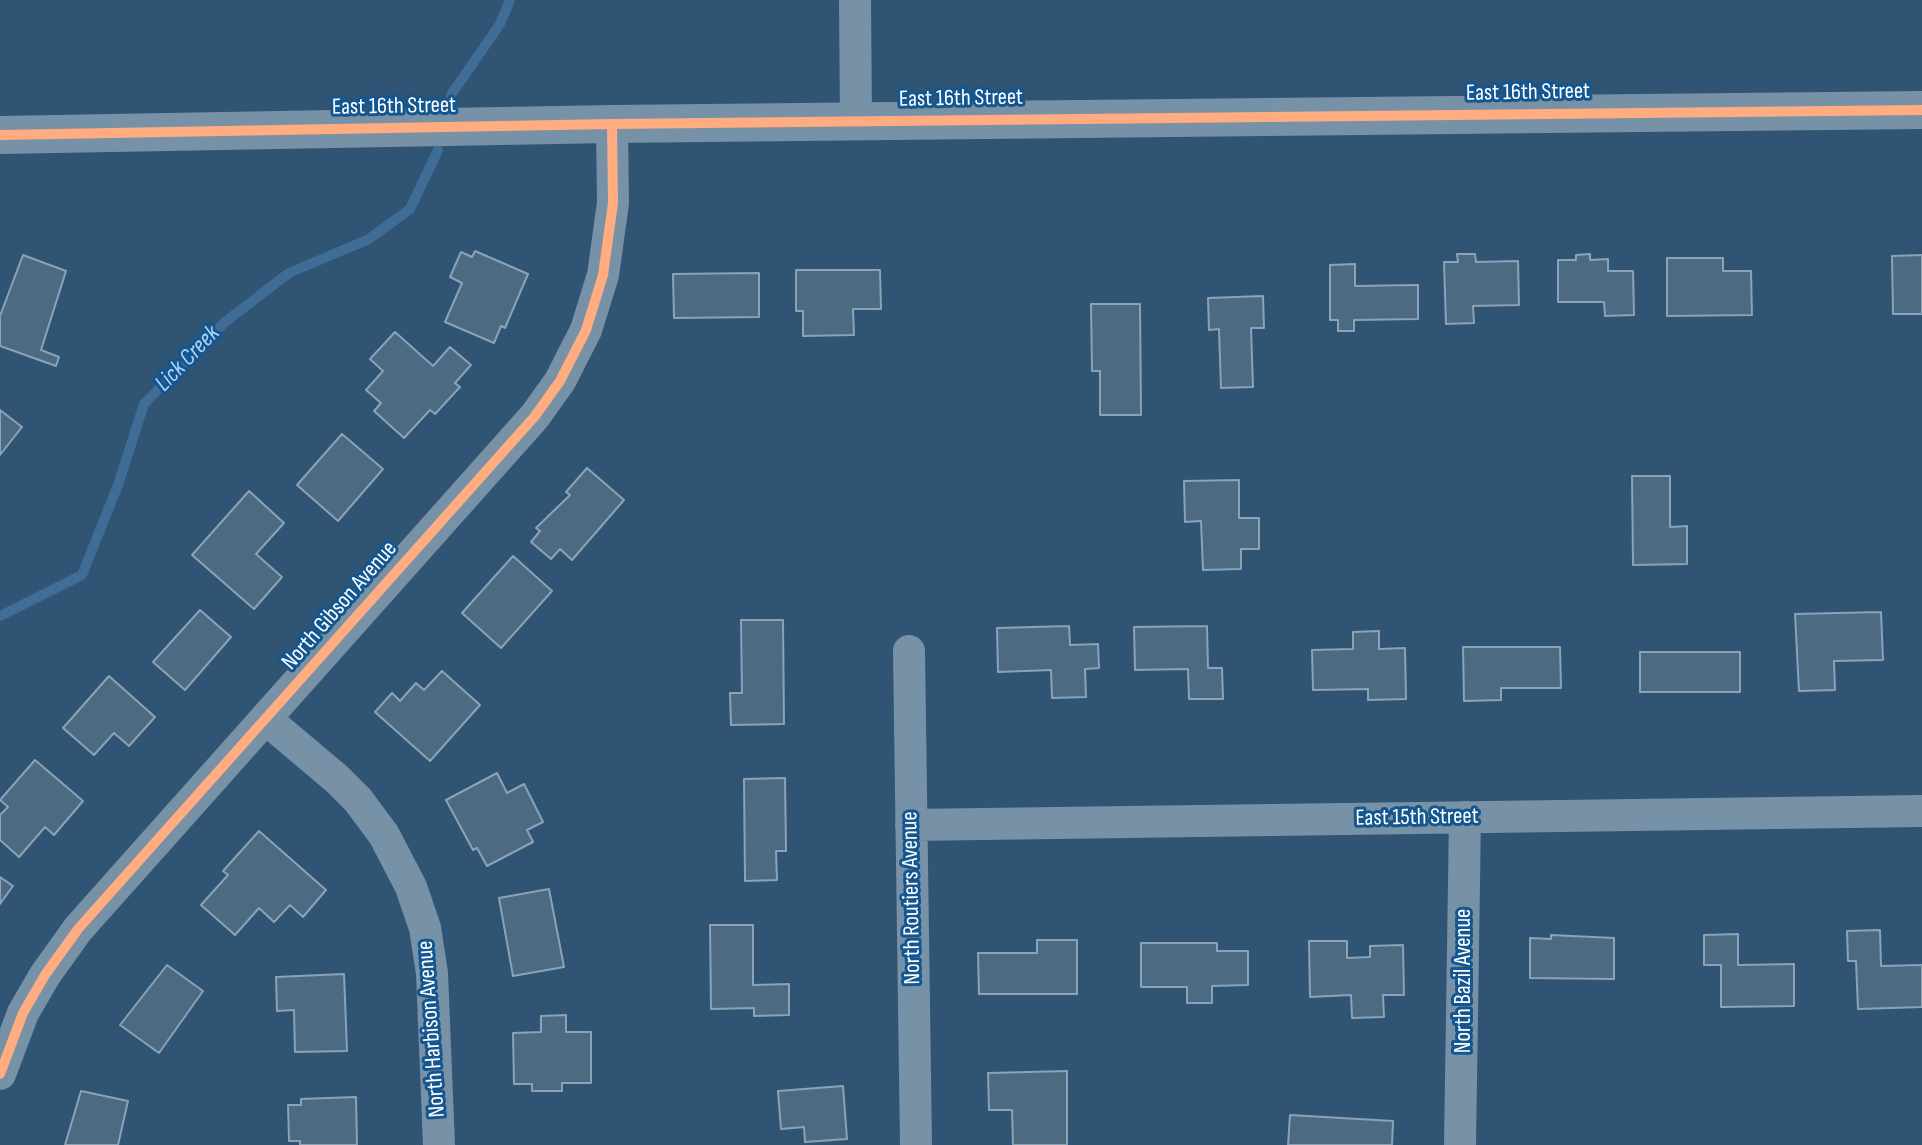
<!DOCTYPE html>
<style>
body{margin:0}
canvas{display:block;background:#305473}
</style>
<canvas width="1922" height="1145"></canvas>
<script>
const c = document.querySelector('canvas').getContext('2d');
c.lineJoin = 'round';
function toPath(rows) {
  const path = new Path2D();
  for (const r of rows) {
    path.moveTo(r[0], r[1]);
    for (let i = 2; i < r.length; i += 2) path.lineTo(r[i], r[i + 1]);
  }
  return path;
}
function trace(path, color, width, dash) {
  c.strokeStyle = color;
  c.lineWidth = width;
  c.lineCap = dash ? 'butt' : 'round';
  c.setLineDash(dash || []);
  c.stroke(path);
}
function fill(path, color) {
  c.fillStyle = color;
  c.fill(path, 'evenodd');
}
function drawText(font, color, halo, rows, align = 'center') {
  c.font = font + ' "Sofia Sans Condensed",sans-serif';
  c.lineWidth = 6;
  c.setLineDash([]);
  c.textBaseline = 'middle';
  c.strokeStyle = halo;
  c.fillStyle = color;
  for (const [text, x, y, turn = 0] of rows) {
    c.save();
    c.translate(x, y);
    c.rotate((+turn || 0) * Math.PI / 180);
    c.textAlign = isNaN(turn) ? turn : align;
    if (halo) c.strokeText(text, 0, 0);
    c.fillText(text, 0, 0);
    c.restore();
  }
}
trace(toPath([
 [451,113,451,95,500,24,510,0],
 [0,616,82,575,118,485,144,404,225,322,289,273,369,239,410,209,438,150]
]), '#3f6d96', 10);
const building = toPath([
 [475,251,528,274,505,328,501,326,494,343,445,322,462,283,450,277,461,252,472,257,475,251],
 [1457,254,1475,254,1476,262,1518,261,1519,305,1473,306,1474,323,1446,324,1444,262,1458,262,1457,254],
 [1590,254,1590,260,1608,259,1608,271,1633,271,1634,315,1605,316,1604,302,1558,302,1558,260,1576,260,1576,255,1590,254],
 [23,255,66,271,41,350,59,357,56,366,0,346,0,316,23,255],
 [1922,255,1922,314,1893,314,1892,256,1922,255],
 [1667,258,1723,258,1723,271,1751,271,1752,315,1667,316,1667,258],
 [1355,264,1355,286,1418,285,1418,319,1354,320,1354,331,1338,331,1338,320,1330,320,1330,265,1355,264],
 [796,270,880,270,881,309,853,309,854,335,803,336,803,311,796,311,796,270],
 [759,273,759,317,674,318,673,274,759,273],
 [1263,296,1264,328,1251,328,1253,387,1221,388,1219,329,1209,330,1208,298,1263,296],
 [1091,304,1140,304,1141,415,1100,415,1100,371,1092,371,1091,304],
 [395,332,433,366,450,347,471,365,455,383,460,387,435,414,430,410,404,438,374,411,381,403,366,390,383,371,370,359,395,332],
 [0,410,22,427,0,455,0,410],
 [342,434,383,469,338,521,297,485,342,434],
 [587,468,624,500,572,560,560,549,551,559,531,542,540,531,536,528,570,495,566,492,587,468],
 [1632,476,1670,476,1670,527,1687,526,1687,564,1633,565,1632,476],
 [1239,480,1239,518,1259,518,1259,549,1241,549,1241,569,1203,570,1201,521,1185,522,1184,481,1239,480],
 [249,491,284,523,256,554,282,577,254,609,192,555,249,491],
 [513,556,552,591,501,648,462,613,513,556],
 [200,610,231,637,185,690,153,662,200,610],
 [1881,612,1883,660,1834,661,1835,690,1799,691,1795,614,1881,612],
 [741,620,783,620,784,724,731,725,730,693,742,693,741,620],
 [1069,626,1070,645,1098,644,1099,668,1085,669,1086,697,1052,698,1051,670,998,672,997,628,1069,626],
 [1207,626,1208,668,1222,668,1223,699,1189,699,1188,669,1135,670,1134,627,1207,626],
 [1379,631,1379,649,1405,648,1406,699,1368,700,1368,689,1313,690,1312,650,1353,649,1353,632,1379,631],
 [1463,647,1560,647,1561,688,1501,688,1501,700,1464,701,1463,647],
 [1640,652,1740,652,1740,692,1640,692,1640,652],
 [442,671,480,705,430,761,375,712,392,693,400,701,416,683,424,690,442,671],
 [109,676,155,717,129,746,114,733,94,755,63,728,109,676],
 [35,760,83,801,54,835,45,827,19,857,0,840,0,815,8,807,0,800,35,760],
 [497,773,507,793,524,784,543,822,527,830,533,842,487,866,477,848,473,850,446,800,497,773],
 [785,778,786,851,776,851,777,880,745,881,744,779,785,778],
 [259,831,326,890,303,917,290,905,274,922,259,908,235,935,201,905,228,875,223,871,259,831],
 [0,877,13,886,0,904,0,877],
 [549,889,564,967,513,976,499,898,549,889],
 [710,925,753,925,753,985,789,984,789,1015,754,1016,754,1008,711,1009,710,925],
 [1880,930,1881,966,1922,965,1922,1007,1858,1009,1856,961,1848,961,1847,931,1880,930],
 [1738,934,1738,965,1794,964,1794,1006,1721,1007,1721,965,1704,965,1704,935,1738,934],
 [1551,935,1614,938,1614,979,1530,978,1530,938,1551,939,1551,935],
 [1037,940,1077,940,1077,994,979,994,978,953,1037,953,1037,940],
 [1309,941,1347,941,1347,958,1370,957,1370,946,1403,945,1404,995,1383,995,1384,1017,1352,1018,1351,995,1310,997,1309,941],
 [1141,943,1217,943,1217,951,1248,951,1248,985,1212,986,1212,1003,1187,1003,1187,987,1141,987,1141,943],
 [167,965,203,991,159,1053,120,1025,167,965],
 [344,974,347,1051,295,1052,294,1010,277,1011,276,977,344,974],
 [566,1015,566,1032,591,1032,591,1083,562,1083,562,1091,532,1091,532,1084,514,1084,513,1033,541,1032,541,1016,566,1015],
 [1067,1071,1067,1145,1013,1145,1012,1110,989,1110,988,1073,1067,1071],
 [843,1086,847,1139,805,1142,804,1127,781,1129,778,1091,843,1086],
 [81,1091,128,1101,118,1145,65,1145,81,1091],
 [356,1097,357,1145,300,1145,300,1141,289,1141,288,1105,301,1105,301,1099,356,1097],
 [1290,1115,1393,1121,1392,1145,1288,1145,1290,1115]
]);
fill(building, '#4d6a83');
trace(building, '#8ca2b5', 2);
trace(toPath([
 [855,0,856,121],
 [909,651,916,1145],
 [267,720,337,779,358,800,384,835,411,887,425,928,432,973,439,1145],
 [911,825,1922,811],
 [0,1074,23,1013,45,975,78,929,535,416,560,381,586,330,603,275,613,203,612,124],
 [1460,1145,1465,817]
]), '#7791a7', 32);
trace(toPath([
 [0,135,612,124,1922,110]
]), '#7791a7', 38);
trace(toPath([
 [0,135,612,124,1922,110],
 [0,1074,23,1013,45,975,78,929,535,416,560,381,586,330,603,275,613,203,612,124]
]), '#ffac80', 10);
drawText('23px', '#fff', '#14568f', [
 ["East 16th Street",1528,93,-1],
 ["East 16th Street",961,99,-1],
 ["East 16th Street",394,107,-1],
 ["North Gibson Avenue",340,606,-49],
 ["East 15th Street",1417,818,-1],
 ["North Routiers Avenue",912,898,-91],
 ["North Bazil Avenue",1464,981,-90],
 ["North Harbison Avenue",432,1029,-94]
]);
drawText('italic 24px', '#acd6f8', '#14568f', [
 ["Lick Creek",188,359,-46]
]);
</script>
